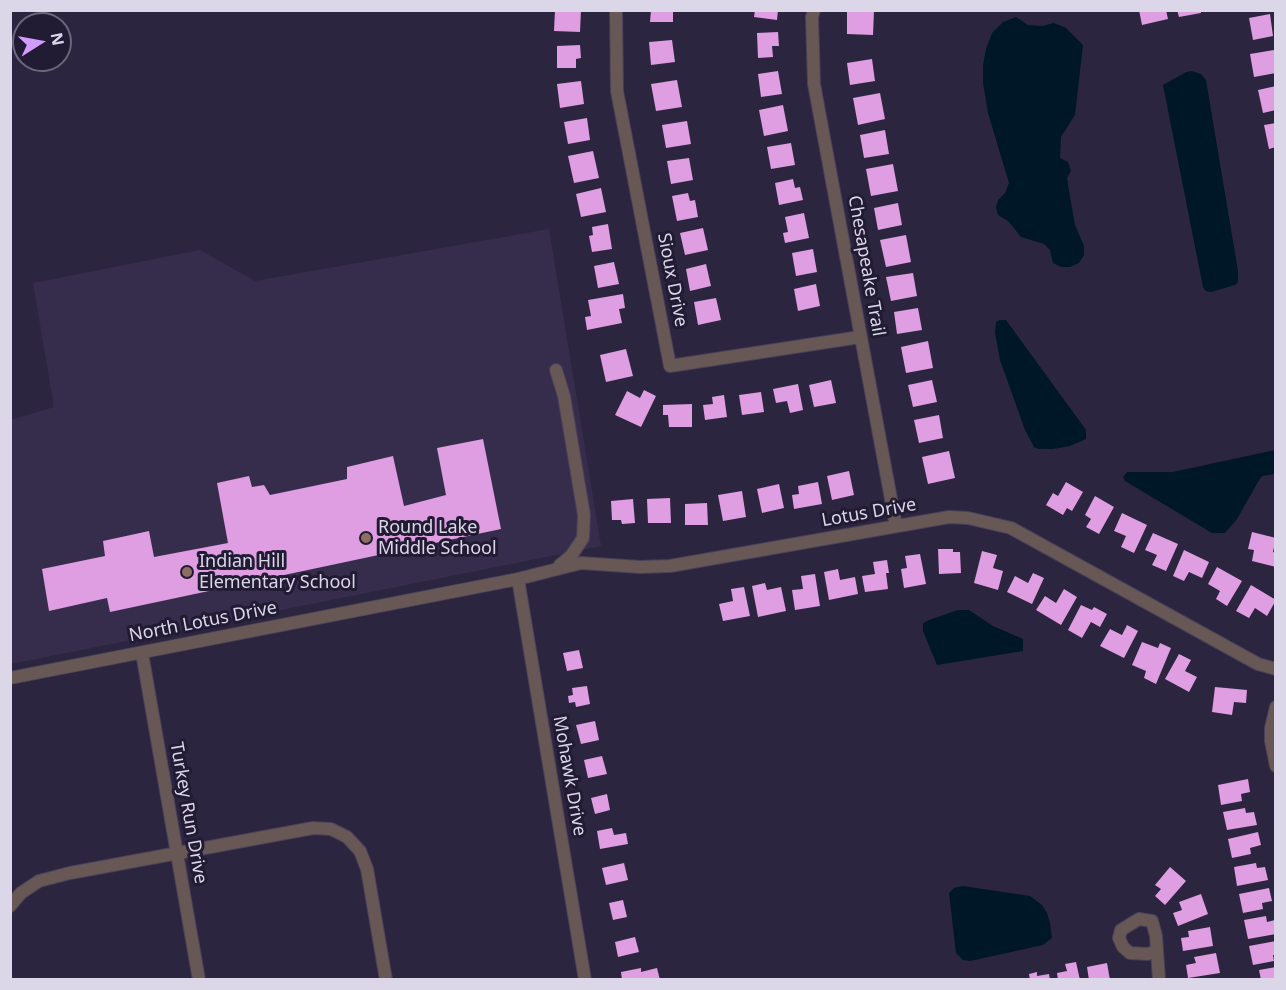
<!DOCTYPE html>
<style>
body{margin:0}
#map{position:relative;width:1286px;height:990px;overflow:hidden;background:#2c253f;font-family:"Noto Sans",sans-serif}
canvas{display:block}
.frame{position:absolute;inset:0;border:12px solid #dbd7e8;pointer-events:none}
.north{position:absolute;left:12px;top:12px;width:60px;height:60px;box-sizing:border-box;background:#221b34;border:2px solid #6c667c;border-radius:50%;rotate:79deg;font-size:16px;font-weight:700;line-height:24px;text-align:center;color:#dbd7e8}
.north::after{content:'';display:block;margin:auto;width:21px;height:27px;background:#d09dff;clip-path:polygon(50% 0,100% 100%,50% 72%,0 100%)}
</style>
<div id="map">
<canvas width="1286" height="990"></canvas>
<div class="frame"></div>
<div class="north">N</div>
</div>
<script>
const c = document.querySelector('canvas').getContext('2d');
c.lineJoin = 'round';
function fill(path, color) {
  c.fillStyle = color;
  c.fill(path, 'evenodd');
}
function toPath(rows) {
  const path = new Path2D();
  for (const r of rows) {
    path.moveTo(r[0], r[1]);
    for (let i = 2; i < r.length; i += 2) path.lineTo(r[i], r[i + 1]);
  }
  return path;
}
function trace(path, color, width, dash) {
  c.strokeStyle = color;
  c.lineWidth = width;
  c.lineCap = dash ? 'butt' : 'round';
  c.setLineDash(dash || []);
  c.stroke(path);
}
function drawText(font, color, halo, rows, align = 'center') {
  c.font = font + ' "Noto Sans",sans-serif';
  c.lineWidth = 6;
  c.setLineDash([]);
  c.textBaseline = 'middle';
  c.strokeStyle = halo;
  c.fillStyle = color;
  for (const [text, x, y, turn = 0] of rows) {
    c.save();
    c.translate(x, y);
    c.rotate((+turn || 0) * Math.PI / 180);
    c.textAlign = isNaN(turn) ? turn : align;
    if (halo) c.strokeText(text, 0, 0);
    c.fillText(text, 0, 0);
    c.restore();
  }
}
fill(toPath([
 [549,229,601,546,11,664,11,420,54,407,33,283,200,250,255,281]
]), '#362d4d');
fill(toPath([
 [1016,17,1028,25,1042,26,1054,23,1066,28,1083,45,1075,115,1061,137,1060,158,1068,162,1071,171,1067,178,1070,197,1075,225,1084,246,1084,255,1079,263,1070,267,1061,267,1053,263,1050,250,1044,244,1021,237,1008,221,998,215,996,207,998,200,1005,193,1009,183,988,113,983,83,983,65,986,49,992,33,1003,22],
 [1192,71,1201,74,1206,80,1238,271,1238,282,1235,285,1211,292,1206,291,1203,287,1163,85,1186,72],
 [1000,320,1006,320,1081,423,1086,430,1086,439,1070,446,1053,449,1038,449,1034,447,1025,430,1000,360,995,333,996,322],
 [1275,450,1275,474,1262,476,1258,482,1237,519,1225,533,1212,533,1125,481,1123,477,1127,472,1173,472],
 [958,610,969,610,993,626,1023,639,1023,651,937,665,923,631,923,623,929,620],
 [963,886,1030,896,1042,905,1047,913,1050,923,1052,938,1043,945,970,961,963,960,956,953,949,893,954,888]
]), '#001728');
fill(toPath([
 [555,10,581,10,580,32,554,31],
 [651,10,673,10,673,22,650,22],
 [755,10,778,10,777,20,754,17],
 [847,10,874,11,873,35,847,34],
 [1139,10,1166,10,1168,19,1142,25],
 [1177,10,1201,10,1201,13,1179,17],
 [1270,14,1273,36,1253,40,1249,18],
 [778,32,779,46,772,46,773,57,758,58,757,33],
 [672,40,675,62,651,65,649,42],
 [580,45,581,58,576,59,576,68,557,68,557,46],
 [1274,50,1276,73,1254,77,1250,54],
 [872,59,875,81,850,85,847,63],
 [778,71,782,94,761,97,758,74],
 [677,80,682,107,656,111,651,84],
 [581,81,584,104,560,108,557,84],
 [1276,86,1276,110,1263,113,1258,90],
 [880,93,885,119,858,125,853,98],
 [783,105,788,131,764,136,759,110],
 [587,118,590,140,568,144,564,122],
 [687,121,691,144,666,148,662,125],
 [1276,123,1276,147,1269,149,1264,125],
 [885,130,889,154,864,158,860,135],
 [791,143,795,165,771,169,767,147],
 [593,151,599,178,574,183,568,156],
 [689,158,693,180,671,184,667,161],
 [893,164,898,191,871,196,866,169],
 [793,179,795,188,800,187,803,200,779,205,775,183],
 [601,188,606,212,581,217,576,194],
 [688,193,690,201,695,200,698,217,677,221,672,196],
 [898,203,902,225,878,230,874,208],
 [804,213,809,238,785,243,783,233,788,232,785,217],
 [608,224,612,249,592,252,589,236,593,235,592,227],
 [703,228,708,250,685,255,680,233],
 [906,235,911,262,886,267,880,240],
 [813,249,817,272,796,276,792,253],
 [614,262,619,284,598,288,594,266],
 [706,264,711,286,690,291,686,269],
 [913,273,917,296,891,301,886,277],
 [816,284,820,306,798,311,794,289],
 [623,294,625,308,619,309,622,323,587,330,585,317,591,316,588,300],
 [716,298,721,320,698,325,694,302],
 [918,308,922,330,897,334,894,312],
 [928,341,933,368,906,373,901,347],
 [626,349,633,376,606,382,600,355],
 [831,380,836,403,814,407,809,385],
 [932,380,937,402,913,407,908,385],
 [798,384,803,410,790,413,787,401,776,403,773,389],
 [644,390,656,396,641,427,615,415,627,391,640,398],
 [761,392,764,412,742,415,739,395],
 [724,395,727,417,705,420,703,405,713,404,712,397],
 [692,404,692,427,669,427,668,415,663,415,663,405],
 [939,415,943,438,919,443,914,420],
 [483,439,501,529,110,612,107,598,49,611,42,569,105,556,103,541,149,531,154,557,228,543,217,483,249,476,252,487,264,485,270,495,347,479,347,467,393,456,404,506,446,495,437,448],
 [949,451,955,478,928,484,922,457],
 [849,471,854,495,832,500,827,476],
 [818,482,822,504,794,509,792,495,799,494,798,486],
 [1066,482,1083,492,1072,511,1067,508,1063,515,1046,505,1053,493,1058,496],
 [779,484,784,508,762,513,757,489],
 [742,491,746,517,723,521,718,495],
 [1095,496,1114,507,1099,534,1086,527,1091,519,1085,515],
 [670,498,671,523,648,523,647,499],
 [633,499,635,523,622,524,621,520,612,520,611,501],
 [707,503,708,525,685,525,685,504],
 [1122,513,1147,525,1134,553,1121,547,1126,536,1114,531],
 [1252,532,1276,538,1273,552,1276,553,1276,567,1252,561,1254,550,1248,549],
 [1153,533,1178,544,1166,571,1152,565,1157,555,1145,550],
 [938,549,953,549,953,552,960,552,961,573,939,574],
 [1184,550,1209,562,1202,578,1189,572,1184,581,1173,576],
 [982,551,997,555,993,568,1003,571,998,590,974,583],
 [920,554,926,584,904,588,901,569,907,568,905,556],
 [887,560,889,573,886,573,888,589,865,592,862,576,875,574,873,562],
 [1217,567,1242,581,1227,606,1216,599,1220,591,1208,584],
 [838,569,840,580,855,577,858,594,829,600,824,572],
 [1033,573,1044,578,1032,604,1007,592,1015,576,1028,583],
 [815,574,820,606,795,610,792,590,803,589,801,576],
 [765,583,767,590,781,587,786,611,758,617,752,586],
 [1251,585,1276,600,1267,616,1255,608,1249,618,1236,611],
 [744,587,750,616,723,621,719,604,733,601,731,589],
 [1064,589,1077,597,1061,625,1036,610,1045,596,1056,603],
 [1081,605,1092,610,1094,607,1107,614,1100,627,1091,622,1082,638,1068,630],
 [1127,625,1138,631,1124,658,1100,646,1110,629,1122,635],
 [1142,642,1158,648,1160,643,1171,648,1156,684,1144,678,1146,671,1132,665],
 [579,650,583,668,567,671,563,653],
 [1179,654,1191,660,1185,671,1197,677,1189,692,1165,679],
 [587,686,590,704,576,707,575,702,569,703,568,696,573,695,572,688],
 [1215,687,1247,690,1246,703,1234,702,1232,715,1212,712],
 [595,721,599,740,581,744,576,725],
 [602,756,607,774,588,778,584,760],
 [1248,779,1250,792,1241,794,1242,801,1221,805,1218,785],
 [607,794,610,810,595,814,591,798],
 [1245,808,1246,813,1254,812,1257,825,1227,830,1223,812],
 [612,828,614,835,626,833,628,844,600,849,597,831],
 [1258,832,1261,845,1250,848,1251,854,1232,858,1228,839],
 [624,863,628,880,606,885,602,868],
 [1256,863,1257,868,1265,867,1268,880,1237,886,1234,867],
 [1170,867,1186,881,1165,905,1155,896,1161,889,1155,885],
 [1269,888,1272,901,1262,903,1263,909,1243,913,1239,894],
 [1201,894,1208,914,1178,926,1173,913,1182,910,1179,902],
 [623,900,627,917,613,920,609,903],
 [1266,916,1267,922,1275,920,1276,934,1248,939,1244,920],
 [1210,927,1213,946,1183,951,1181,938,1189,937,1188,931],
 [635,937,639,952,618,957,615,942],
 [1276,941,1276,955,1273,955,1274,961,1253,965,1249,946],
 [1216,953,1220,973,1188,978,1186,965,1196,963,1194,957],
 [1076,962,1080,980,1058,980,1057,973,1067,971,1065,964],
 [1107,963,1110,980,1089,980,1087,967],
 [1276,967,1276,980,1261,980,1259,970],
 [641,968,641,972,657,968,660,980,622,980,621,972],
 [1037,972,1037,976,1049,974,1050,980,1030,980,1029,974]
]), '#df9de2');
const minor = toPath([
 [616,10,617,91,670,366,860,337],
 [814,10,812,17,814,84,896,526],
 [556,370,564,396,584,515,583,538,571,556,560,565],
 [518,579,585,980],
 [142,653,199,980],
 [10,678,518,579,581,563,640,567,670,566,949,517,968,518,1011,528,1258,664,1276,669],
 [1276,707,1271,728,1271,741,1276,766],
 [10,906,21,893,39,881,70,873,313,828,331,829,347,837,360,851,367,869,386,980],
 [1156,951,1148,954,1130,953,1123,947,1119,938,1121,930,1139,919,1152,921,1156,936,1159,980]
]);
trace(minor, '#48415a', 14);
trace(minor, '#675755', 12);
for (const [x, y, r, color] of [
 [366,538,6,"#8d6e63"],
 [187,572,6,"#8d6e63"]
]) {
  const dot = new Path2D();
  dot.arc(x, y, r, 0, 2 * Math.PI);
  c.fillStyle = color;
  c.fill(dot);
  trace(dot, '#221b34', 2);
}
drawText('18px', '#dbd7e8', '#221b34', [
 ["Chesapeake Trail",866,266,80],
 ["Sioux Drive",672,280,79],
 ["Lotus Drive",869,513,-10],
 ["North Lotus Drive",203,622,-11],
 ["Mohawk Drive",569,776,80],
 ["Turkey Run Drive",188,813,80]
]);
drawText('18px', '#dbd7e8', '#221b34', [
 ["Round Lake",378,528],
 ["Middle School",378,549],
 ["Indian Hill",199,562],
 ["Elementary School",199,583]
], 'left');
</script>
